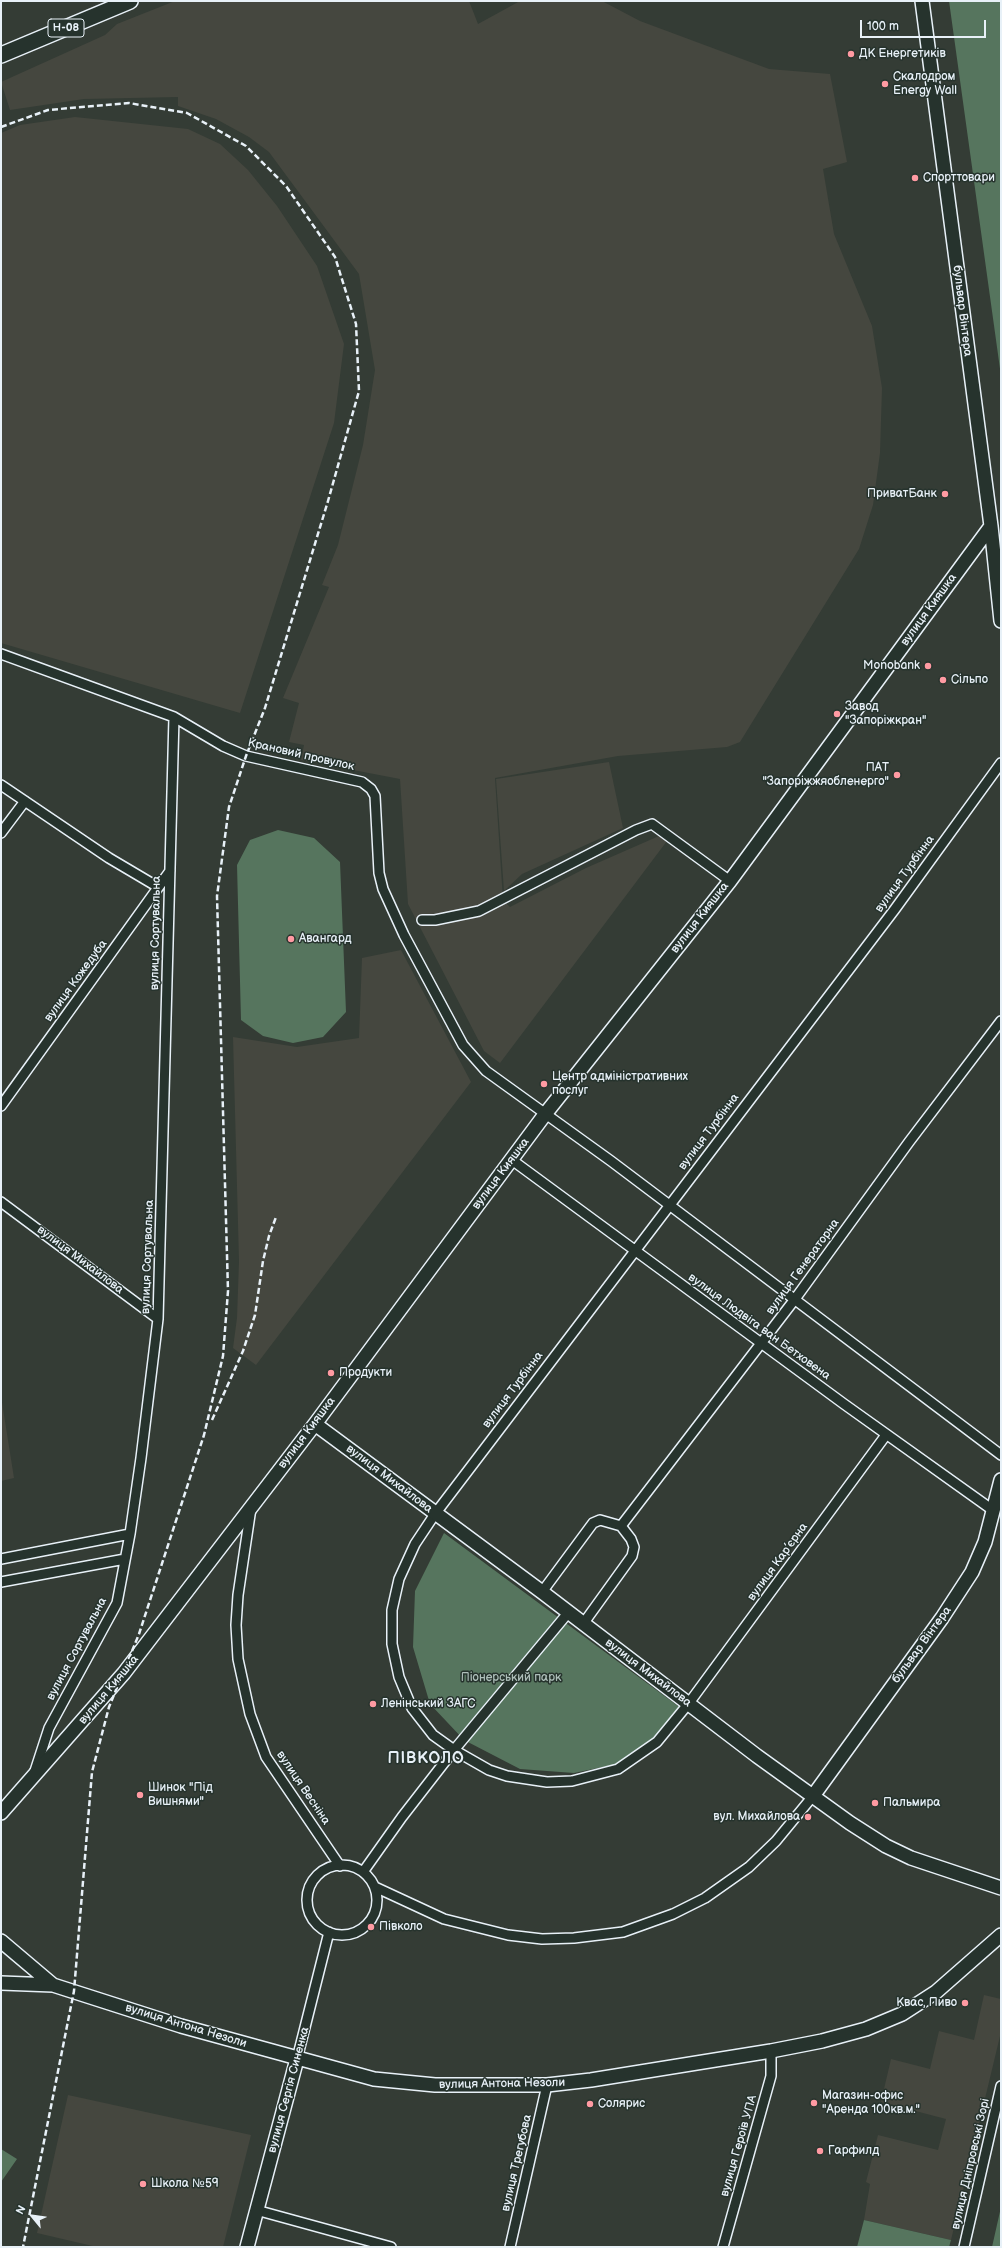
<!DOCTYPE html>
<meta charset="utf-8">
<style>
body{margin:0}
#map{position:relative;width:1002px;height:2248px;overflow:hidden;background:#343c35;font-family:"Balsamiq Sans",sans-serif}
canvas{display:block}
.frame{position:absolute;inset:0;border:2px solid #e8f1f8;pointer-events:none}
.north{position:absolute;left:12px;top:2196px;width:40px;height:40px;-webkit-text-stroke:3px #26332d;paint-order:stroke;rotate:299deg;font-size:11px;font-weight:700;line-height:16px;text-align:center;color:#e8f1f8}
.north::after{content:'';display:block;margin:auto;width:14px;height:18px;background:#e8f1f8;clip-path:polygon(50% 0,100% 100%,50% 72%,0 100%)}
.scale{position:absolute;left:860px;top:20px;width:126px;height:18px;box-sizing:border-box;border:2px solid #e8f1f8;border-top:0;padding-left:5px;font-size:12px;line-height:14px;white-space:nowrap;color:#e8f1f8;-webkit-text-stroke:3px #26332d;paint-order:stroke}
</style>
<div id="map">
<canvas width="1002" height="2248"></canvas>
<div class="frame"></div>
<div class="north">N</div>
<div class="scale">100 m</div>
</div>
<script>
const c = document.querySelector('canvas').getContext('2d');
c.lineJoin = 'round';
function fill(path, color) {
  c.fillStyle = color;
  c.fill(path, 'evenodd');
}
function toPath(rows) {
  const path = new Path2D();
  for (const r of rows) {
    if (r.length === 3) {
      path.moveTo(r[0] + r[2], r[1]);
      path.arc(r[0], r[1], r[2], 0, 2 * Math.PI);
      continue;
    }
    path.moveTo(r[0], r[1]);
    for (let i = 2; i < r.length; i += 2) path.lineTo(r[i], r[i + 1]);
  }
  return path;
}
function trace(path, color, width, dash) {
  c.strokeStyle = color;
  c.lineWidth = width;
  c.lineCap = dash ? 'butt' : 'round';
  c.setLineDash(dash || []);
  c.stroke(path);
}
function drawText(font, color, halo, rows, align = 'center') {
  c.font = font + ' "Balsamiq Sans",sans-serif';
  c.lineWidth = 3;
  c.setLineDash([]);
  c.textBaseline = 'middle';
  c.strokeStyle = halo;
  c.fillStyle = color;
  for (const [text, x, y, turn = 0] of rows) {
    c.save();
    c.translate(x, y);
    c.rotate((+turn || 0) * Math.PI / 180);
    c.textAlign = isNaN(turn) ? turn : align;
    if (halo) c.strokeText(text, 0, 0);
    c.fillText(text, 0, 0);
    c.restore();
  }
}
fill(toPath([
 [175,1,469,1,478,24,520,1,602,1,640,21,769,69,830,74,847,162,823,169,834,234,872,326,882,388,880,453,873,505,859,549,740,742,727,747,618,756,495,778,503,900,510,907,586,868,659,836,667,841,500,1063,484,1051,408,904,400,779,301,760,304,745,289,742,299,703,283,698,329,587,322,585,338,545,363,445,375,370,359,274,269,152,249,137,216,119,178,106,178,97,84,99,10,110,1,82,105,35,117,24],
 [75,117,188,129,220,144,248,170,277,206,317,266,344,344,334,423,240,713,1,643,1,133,20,125],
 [609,762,623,828,522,874,504,891,496,779],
 [401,950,471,1082,256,1365,233,1348,237,1318,239,1261,233,1037,297,1047,359,1038,362,958],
 [1,1396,14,1478,1,1481],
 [984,1995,1001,1999,1001,2032,951,2240,864,2220,870,2184,866,2182,878,2135,938,2150,946,2119,881,2102,891,2059,930,2069,939,2031,974,2040],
 [68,2095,251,2135,223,2247,97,2247,37,2233]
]), '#45473f');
fill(toPath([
 [949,1,1001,1,1001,376],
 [278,830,314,838,340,862,346,1012,323,1037,293,1043,263,1036,241,1020,237,865,250,840],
 [444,1533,682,1709,657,1738,617,1764,574,1773,520,1769,464,1740,430,1704,413,1647,415,1591],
 [1,2149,17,2159,1,2182],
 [1001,2207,1001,2247,992,2247],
 [864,2220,951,2240,949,2247,857,2247]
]), '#56755e');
const street = toPath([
 [1,654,174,717,223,746,246,756,362,782,371,789,375,796,379,873,383,889,404,935,463,1045,486,1071,611,1161,1001,1455],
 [1,785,109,858,158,887],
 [1,833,25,801],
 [422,920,435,920,479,911,636,830,652,824,730,881],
 [1,1106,170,871],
 [512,1160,844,1404,994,1511],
 [1,1202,158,1319],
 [886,1435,689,1703,657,1742,618,1769,572,1781,547,1782,507,1776,489,1770,454,1750,433,1735,412,1708,399,1677,392,1644,392,1610,399,1579,415,1544,435,1514,895,909,1001,763],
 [251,1508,238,1595,236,1625,238,1659,250,1714,266,1757,340,1866],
 [621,1526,795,1299,909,1142,1001,1021],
 [1,1559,130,1534],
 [1,1582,125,1559],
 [542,1592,593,1523,600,1520,621,1526,631,1539,634,1547,632,1556,583,1624],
 [34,1774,49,1728,117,1603,130,1534,141,1458,158,1319,174,717],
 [342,1900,35],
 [363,1872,402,1817,454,1750,568,1613],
 [375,1887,444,1919,508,1935,542,1939,574,1938,623,1932,673,1914,705,1898,749,1867,776,1841,813,1796],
 [297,2059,329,1932],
 [256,2210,391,2247],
 [510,2247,547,2085],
 [723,2247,771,2076,771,2051],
 [964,2247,1001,2086]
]);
const secondary = toPath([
 [922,1,991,526,1001,621],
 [315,1424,542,1592,757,1756,850,1823,886,1846,911,1858,1001,1888],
 [813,1796,942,1618,972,1572,985,1542,1001,1480],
 [1,1813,124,1673,315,1424,546,1113,730,881,991,526],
 [1,1941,53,1985],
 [1,1983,53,1985,181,2026,374,2079,435,2085,547,2085,591,2080,771,2051,822,2041,866,2029,902,2014,936,1992,1001,1935],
 [247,2247,297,2059]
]);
const primary = toPath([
 [1,55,130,1]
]);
trace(street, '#e8f1f8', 12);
trace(secondary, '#e8f1f8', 16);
trace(primary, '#e8f1f8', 18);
trace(street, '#26332d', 9);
trace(secondary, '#26332d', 13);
trace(primary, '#26332d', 15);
trace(toPath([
 [1,127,48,110,129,103,187,113,246,146,286,186,335,257,356,324,359,391,328,501,265,708,246,756,229,807,217,896,228,1291,223,1356,204,1435,139,1634,109,1707,92,1772,74,1991,23,2247],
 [212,1420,243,1351,255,1315,263,1261,269,1236,276,1217]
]), '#e8f1f8', 2.5, [6, 3]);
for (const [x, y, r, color] of [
 [851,54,4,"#ff9aa2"],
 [885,84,4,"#ff9aa2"],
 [915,178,4,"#ff9aa2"],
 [945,494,4,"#ff9aa2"],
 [928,666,4,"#ff9aa2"],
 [943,680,4,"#ff9aa2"],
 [837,714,4,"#ff9aa2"],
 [897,775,4,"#ff9aa2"],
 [291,939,4,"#ff9aa2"],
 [544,1084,4,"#ff9aa2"],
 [331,1373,4,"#ff9aa2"],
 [373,1704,4,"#ff9aa2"],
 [140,1795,4,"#ff9aa2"],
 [875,1803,4,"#ff9aa2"],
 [808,1817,4,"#ff9aa2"],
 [371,1927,4,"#ff9aa2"],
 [965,2003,4,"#ff9aa2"],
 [814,2103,4,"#ff9aa2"],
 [590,2104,4,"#ff9aa2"],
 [820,2151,4,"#ff9aa2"],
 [143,2184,4,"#ff9aa2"]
]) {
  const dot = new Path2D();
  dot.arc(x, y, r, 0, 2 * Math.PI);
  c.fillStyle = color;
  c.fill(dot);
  trace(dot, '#26332d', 1.5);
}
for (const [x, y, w] of [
 [66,28,36]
]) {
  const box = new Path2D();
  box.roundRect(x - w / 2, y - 9, w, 18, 3);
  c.fillStyle = '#26332d';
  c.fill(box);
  trace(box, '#e8f1f8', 1);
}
drawText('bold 11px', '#e8f1f8', null, [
 ["Н-08",66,28]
]);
drawText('12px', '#e8f1f8', '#26332d', [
 ["ДК Енергетиків",859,54],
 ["Скалодром",893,77],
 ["Energy Wall",893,91],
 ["Спорттовари",923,178],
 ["ПриватБанк",937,494,"right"],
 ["Monobank",920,666,"right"],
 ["Сільпо",951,680],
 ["Завод",845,707],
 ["\"Запоріжкран\"",845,721],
 ["ПАТ",889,768,"right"],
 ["\"Запоріжжяобленерго\"",889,782,"right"],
 ["Авангард",299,939],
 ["Центр адміністративних",552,1077],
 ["послуг",552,1091],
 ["Продукти",339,1373],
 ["Ленінський ЗАГС",381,1704],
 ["Шинок \"Під",148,1788],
 ["Вишнями\"",148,1802],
 ["Пальмира",883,1803],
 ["вул. Михайлова",800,1817,"right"],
 ["Півколо",379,1927],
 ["Квас, Пиво",957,2003,"right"],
 ["Магазин-офис",822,2096],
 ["\"Аренда 100кв.м.\"",822,2110],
 ["Солярис",598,2104],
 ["Гарфилд",828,2151],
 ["Школа №59",151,2184]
], 'left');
drawText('12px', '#e8f1f8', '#26332d', [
 ["бульвар Вінтера",962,311,83],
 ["вулиця Кияшка",929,610,-54],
 ["Крановий провулок",301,755,13],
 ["вулиця Турбінна",905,874,-54],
 ["вулиця Кияшка",700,918,-52],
 ["вулиця Сортувальна",156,933,-89],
 ["вулиця Кожедуба",76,981,-54],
 ["вулиця Турбінна",709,1132,-53],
 ["вулиця Кияшка",501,1174,-53],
 ["вулиця Сортувальна",148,1257,-88],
 ["вулиця Михайлова",80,1260,37],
 ["вулиця Генераторна",803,1267,-54],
 ["вулиця Людвіга ван Бетховена",759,1327,36],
 ["вулиця Турбінна",513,1390,-53],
 ["вулиця Кияшка",307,1433,-53],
 ["вулиця Михайлова",389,1479,37],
 ["вулиця Кар’єрна",778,1562,-54],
 ["бульвар Вінтера",922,1645,-54],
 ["вулиця Сортувальна",77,1649,-62],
 ["вулиця Михайлова",648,1673,37],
 ["вулиця Кияшка",109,1690,-50],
 ["вулиця Весніна",303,1788,56],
 ["вулиця Антона Незоли",186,2026,17],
 ["вулиця Антона Незоли",502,2084,-1],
 ["вулиця Сергія Синенка",289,2090,-75],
 ["вулиця Героїв УПА",739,2146,-74],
 ["вулиця Трегубова",517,2163,-77],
 ["вулиця Дніпровські Зорі",971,2164,-77]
]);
drawText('12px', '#aebfba', '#26332d', [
 ["Піонерський парк",511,1678]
]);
c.letterSpacing = '1px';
drawText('bold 16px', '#e8f1f8', '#26332d', [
 ["ПІВКОЛО",426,1759]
]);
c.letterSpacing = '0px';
</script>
